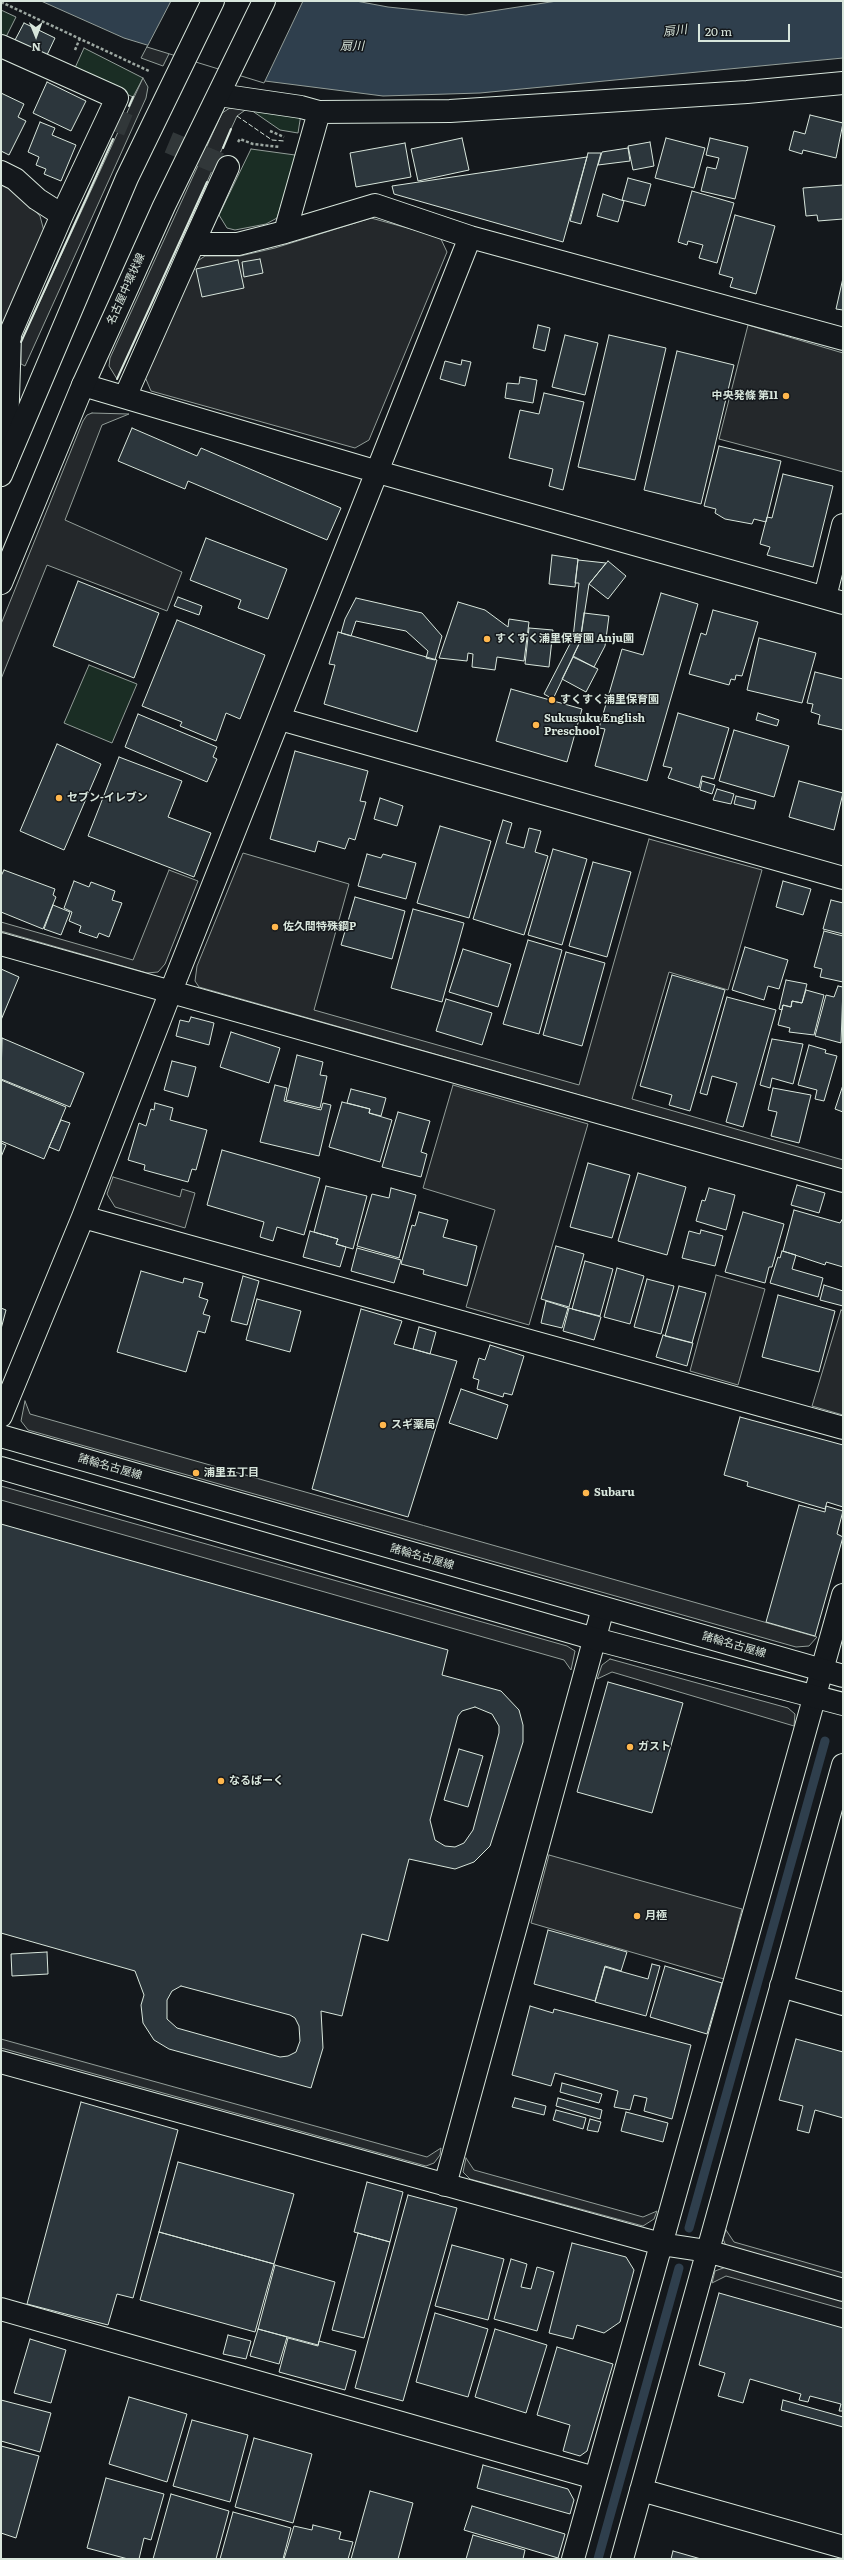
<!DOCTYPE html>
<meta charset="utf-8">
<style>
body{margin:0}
#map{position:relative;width:844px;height:2560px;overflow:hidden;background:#14181c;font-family:Literata,serif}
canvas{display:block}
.frame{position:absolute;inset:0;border:2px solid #d8e6dc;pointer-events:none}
.north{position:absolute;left:16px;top:16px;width:40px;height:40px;-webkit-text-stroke:3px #14181c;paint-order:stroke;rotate:179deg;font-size:11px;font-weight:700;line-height:16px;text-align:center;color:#d8e6dc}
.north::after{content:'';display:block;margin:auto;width:14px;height:18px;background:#d8e6dc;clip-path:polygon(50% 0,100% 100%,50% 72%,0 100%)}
.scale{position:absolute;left:698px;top:24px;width:92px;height:18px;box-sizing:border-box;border:2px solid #d8e6dc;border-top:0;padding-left:5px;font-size:12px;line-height:14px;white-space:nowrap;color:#d8e6dc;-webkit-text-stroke:3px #14181c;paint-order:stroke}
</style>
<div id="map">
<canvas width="844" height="2560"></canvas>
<div class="frame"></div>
<div class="north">N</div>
<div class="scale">20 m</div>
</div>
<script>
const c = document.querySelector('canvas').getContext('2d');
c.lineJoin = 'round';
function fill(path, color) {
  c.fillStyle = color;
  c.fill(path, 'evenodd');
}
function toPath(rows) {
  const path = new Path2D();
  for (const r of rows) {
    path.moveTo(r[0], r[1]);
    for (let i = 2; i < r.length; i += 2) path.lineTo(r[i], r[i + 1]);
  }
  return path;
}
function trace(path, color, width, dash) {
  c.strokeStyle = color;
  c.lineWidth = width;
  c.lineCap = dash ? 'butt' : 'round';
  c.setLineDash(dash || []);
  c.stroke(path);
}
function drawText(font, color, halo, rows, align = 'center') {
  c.font = font + ' Literata,"Noto Sans JP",serif';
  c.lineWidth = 3;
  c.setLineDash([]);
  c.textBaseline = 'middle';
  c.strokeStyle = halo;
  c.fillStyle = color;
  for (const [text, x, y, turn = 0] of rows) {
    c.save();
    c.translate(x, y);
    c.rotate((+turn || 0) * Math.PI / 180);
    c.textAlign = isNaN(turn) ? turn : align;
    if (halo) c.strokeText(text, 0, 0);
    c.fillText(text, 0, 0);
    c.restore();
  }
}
const green = toPath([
 [1,10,16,17,5,39,1,37,1,10],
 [84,48,143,78,133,97,74,70,84,48],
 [248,108,301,114,298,133,280,130,248,108],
 [251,149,295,155,293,168,277,218,266,224,235,230,227,228,219,215,251,149],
 [89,665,137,684,112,743,64,723,89,665]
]);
fill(green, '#1a2d24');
trace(green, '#939e99', 1);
const parking = toPath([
 [171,1,195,1,163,66,141,58,171,1],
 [143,78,148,87,146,98,25,366,21,364,21,342,143,78],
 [230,108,248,108,237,116,117,379,109,366,110,358,222,113,230,108],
 [1,182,7,184,40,216,44,231,1,329,1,182],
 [371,218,440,237,447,252,369,440,355,448,151,391,145,377,193,264,205,256,240,256,275,248,371,218],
 [748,325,843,353,843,472,719,439,748,325],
 [92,413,129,414,102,425,65,520,182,572,167,611,47,565,1,679,1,624,83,421,87,415,92,413],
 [649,839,762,870,728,990,669,972,632,1099,843,1160,843,1170,199,987,195,981,197,966,243,853,349,884,314,1010,579,1085,649,839],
 [169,870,198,881,165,964,158,972,147,973,1,931,1,922,133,960,169,870],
 [453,1085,588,1124,529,1325,466,1307,495,1210,423,1188,453,1085],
 [113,1177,180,1197,182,1189,195,1193,185,1228,115,1207,107,1194,113,1177],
 [716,1275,765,1289,738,1385,690,1371,716,1275],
 [841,1310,843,1311,843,1415,812,1406,841,1310],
 [25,1401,30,1414,817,1637,809,1646,796,1647,28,1430,21,1421,25,1401],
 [1,1486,567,1646,575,1651,571,1670,564,1660,1,1500,1,1486],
 [610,1659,788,1708,795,1714,794,1726,612,1672,597,1679,602,1665,610,1659],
 [549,1855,742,1909,724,1979,531,1923,549,1855],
 [1,2039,427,2157,441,2148,440,2155,434,2163,426,2166,1,2048,1,2039],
 [466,2158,474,2170,643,2217,657,2211,654,2219,643,2226,470,2179,463,2172,466,2158],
 [726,2230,734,2242,843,2273,843,2281,727,2248,723,2239,726,2230],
 [726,2267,843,2301,843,2309,726,2276,712,2283,715,2271,726,2267]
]);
fill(parking, '#24282b');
trace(parking, '#939e99', 1);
const water = toPath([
 [41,1,356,1,388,7,466,15,557,1,843,1,843,58,480,93,383,96,265,81,124,38,41,1]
]);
fill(water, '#2f3f4d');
trace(water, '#939e99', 1);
const pier = toPath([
 [171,1,303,1,264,83,147,47,171,1]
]);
fill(pier, '#14181c');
trace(pier, '#939e99', 1);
trace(toPath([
 [689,2228,825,1741],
 [598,2559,679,2268]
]), '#2f3f4d', 9);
const building = toPath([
 [24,23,55,38,47,55,15,40,24,23],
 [47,82,86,101,71,131,33,113,47,82],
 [1,93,24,104,18,117,26,121,9,155,1,151,1,93],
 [810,115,843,123,836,158,803,150,802,154,789,150,794,131,805,134,810,115],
 [40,122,55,128,52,135,76,145,61,181,44,174,46,169,36,165,39,157,28,152,40,122],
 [462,138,469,170,418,181,411,149,462,138],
 [666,138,705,148,694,188,655,178,666,138],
 [710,138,748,147,735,199,701,191,707,167,716,169,719,158,706,155,710,138],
 [650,142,654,166,633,170,628,146,650,142],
 [405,143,411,177,356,187,350,153,405,143],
 [628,148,630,161,598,165,602,152,628,148],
 [588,153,601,153,581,224,570,221,588,153],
 [587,157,563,242,394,194,392,186,587,157],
 [628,178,651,184,645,206,622,200,628,178],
 [843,185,843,219,818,221,817,215,806,216,803,188,843,185],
 [692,191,734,203,717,263,699,258,703,245,688,241,687,245,678,242,692,191],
 [603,194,624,201,618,222,597,216,603,194],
 [735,215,775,226,756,294,730,287,733,278,719,274,735,215],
 [260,259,263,273,244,277,242,262,260,259],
 [238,260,244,288,202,297,196,269,238,260],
 [843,278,843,310,836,309,843,278],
 [538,325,550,328,545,351,533,348,538,325],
 [565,335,598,343,585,395,552,387,565,335],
 [609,335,666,348,635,480,578,467,609,335],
 [677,351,734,365,701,504,644,490,677,351],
 [462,360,471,362,465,386,440,379,445,361,461,365,462,360],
 [520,377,537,380,533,403,505,398,507,383,519,384,520,377],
 [544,393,584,402,563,490,549,486,553,469,509,458,520,410,539,414,544,393],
 [132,428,197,456,201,448,341,508,327,540,188,481,185,489,118,461,132,428],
 [719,446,781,461,766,522,754,519,752,524,725,519,715,513,716,509,704,506,719,446],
 [783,474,833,486,813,567,767,555,770,547,760,544,767,517,772,518,783,474],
 [206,538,287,569,268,619,238,608,241,600,190,580,206,538],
 [552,555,578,559,575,587,549,584,552,555],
 [578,560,606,563,589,584,580,642,553,699,544,694,573,638,579,583,575,583,578,560],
 [608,561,626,576,608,599,589,584,608,561],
 [78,581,159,613,134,678,53,646,78,581],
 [661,593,698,604,647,781,595,766,605,729,599,728,622,649,643,655,661,593],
 [178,597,202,606,199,615,174,606,178,597],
 [356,598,422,613,442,636,435,660,426,658,428,651,406,631,356,621,351,636,341,633,345,619,356,598],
 [458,602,485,610,508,627,509,619,529,622,524,661,497,657,495,670,472,667,473,654,468,653,467,661,439,658,458,602],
 [713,610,758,622,742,676,736,675,735,680,731,679,729,685,689,674,701,633,706,635,713,610],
 [584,613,609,616,605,646,594,667,573,656,580,642,584,613],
 [177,620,265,655,240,719,226,713,216,741,180,726,182,722,142,706,177,620],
 [529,628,553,630,549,667,525,664,529,628],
 [338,632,437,660,417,732,324,704,335,665,329,664,338,632],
 [759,638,816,653,802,703,747,690,759,638],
 [573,657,598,669,586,692,562,679,573,657],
 [815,672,843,679,843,730,818,724,820,715,811,712,813,704,807,703,815,672],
 [511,689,582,709,567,762,496,741,511,689],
 [678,713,729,728,714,779,702,776,699,788,668,778,672,768,663,766,678,713],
 [758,713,779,720,777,726,756,720,758,713],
 [138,714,217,747,213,757,217,759,207,782,125,747,138,714],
 [734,730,789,746,774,797,719,781,734,730],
 [57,744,101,764,64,850,20,831,57,744],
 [295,751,368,771,360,801,366,802,355,840,349,838,345,849,318,841,315,852,270,839,295,751],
 [119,757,182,781,168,817,211,833,194,877,88,836,119,757],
 [702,781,715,785,712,794,700,790,702,781],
 [799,781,843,793,834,830,789,817,799,781],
 [717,789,734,794,731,804,713,800,717,789],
 [736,796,756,801,754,809,734,804,736,796],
 [380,798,403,806,397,826,374,819,380,798],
 [503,820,512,823,506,843,524,848,529,828,541,831,535,852,548,856,524,935,473,919,503,820],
 [440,826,491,841,469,918,417,903,440,826],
 [553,849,587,859,562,945,528,935,553,849],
 [367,854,381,858,383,854,416,863,406,899,358,886,367,854],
 [593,862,631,872,607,957,569,946,593,862],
 [4,870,55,889,53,895,56,897,43,929,1,912,1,876,4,870],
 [74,881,89,887,91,882,115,891,112,900,122,903,109,937,99,933,97,938,79,932,81,926,69,921,72,912,64,908,74,881],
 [783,881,811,889,803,915,776,907,783,881],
 [355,897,405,911,392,959,341,945,355,897],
 [831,900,843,903,843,934,823,929,831,900],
 [53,905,70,912,61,935,44,929,53,905],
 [413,909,464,923,442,1002,391,988,413,909],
 [824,931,843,936,843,982,820,977,822,969,814,967,824,931],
 [528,940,562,950,539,1034,503,1024,528,940],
 [745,947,788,960,779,989,768,986,764,1000,732,990,745,947],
 [463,949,511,964,498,1007,449,992,463,949],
 [566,952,605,963,582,1046,543,1035,566,952],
 [1,969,19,977,1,1020,1,969],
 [672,975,725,990,690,1111,669,1105,672,1095,640,1086,672,975],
 [786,980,807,984,802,1003,792,1001,791,1007,783,1005,782,1010,779,1009,786,980],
 [838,986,843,987,841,1043,815,1036,826,995,834,997,838,986],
 [806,990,824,995,814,1035,789,1032,790,1028,778,1025,783,1005,791,1007,792,1001,802,1003,806,990],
 [727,997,776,1010,743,1127,726,1122,737,1083,712,1076,707,1095,700,1093,727,997],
 [446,999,492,1013,482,1045,436,1031,446,999],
 [191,1017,214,1023,209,1045,176,1036,180,1020,189,1022,191,1017],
 [231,1032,280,1048,269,1083,220,1067,231,1032],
 [2,1038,84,1073,70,1107,1,1079,2,1038],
 [772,1039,803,1044,793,1084,772,1078,770,1088,760,1085,772,1039],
 [809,1045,826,1050,825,1053,837,1056,824,1101,815,1099,817,1090,798,1085,809,1045],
 [297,1055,323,1062,320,1075,327,1076,320,1108,286,1100,297,1055],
 [172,1061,196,1067,188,1097,164,1090,172,1061],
 [1,1080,66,1107,44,1159,1,1141,1,1080],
 [275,1085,287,1088,284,1101,321,1110,323,1103,331,1105,319,1156,260,1142,275,1085],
 [843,1085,843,1112,835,1109,843,1085],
 [773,1088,811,1095,799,1143,771,1136,777,1112,768,1110,773,1088],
 [351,1089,386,1098,381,1116,369,1113,370,1109,347,1103,351,1089],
 [342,1102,370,1109,369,1113,392,1120,380,1162,329,1147,342,1102],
 [155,1103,173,1108,170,1120,207,1130,196,1170,192,1169,188,1182,144,1170,145,1165,128,1160,139,1123,146,1126,151,1109,154,1110,155,1103],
 [398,1112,430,1121,421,1152,427,1154,421,1177,382,1167,398,1112],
 [61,1120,70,1123,59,1151,49,1147,61,1120],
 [1,1143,6,1145,1,1157,1,1143],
 [222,1150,320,1178,304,1235,277,1227,273,1241,260,1237,264,1222,207,1205,222,1150],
 [588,1163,630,1175,612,1238,570,1227,588,1163],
 [638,1173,686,1187,667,1255,618,1241,638,1173],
 [797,1185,825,1193,819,1213,791,1205,797,1185],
 [326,1186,367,1196,353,1249,336,1244,338,1239,314,1232,326,1186],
 [391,1188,416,1195,399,1258,357,1246,372,1194,389,1198,391,1188],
 [709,1188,735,1195,726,1230,696,1221,702,1200,705,1201,709,1188],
 [794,1210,840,1223,843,1218,843,1267,826,1262,825,1265,783,1251,794,1210],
 [419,1212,448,1220,443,1237,477,1246,467,1286,423,1274,424,1270,401,1264,412,1225,415,1226,419,1212],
 [743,1212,784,1224,772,1267,769,1267,765,1283,725,1272,743,1212],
 [701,1230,723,1236,715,1266,682,1258,689,1231,700,1234,701,1230],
 [310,1231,338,1239,336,1244,346,1247,340,1267,303,1257,310,1231],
 [556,1246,584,1254,569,1307,541,1299,556,1246],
 [357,1248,401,1260,394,1283,351,1271,357,1248],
 [782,1251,796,1255,792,1269,823,1278,818,1297,770,1283,778,1257,780,1258,782,1251],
 [585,1261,613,1269,600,1316,572,1309,585,1261],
 [617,1268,644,1276,630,1324,604,1317,617,1268],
 [141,1271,183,1283,184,1278,203,1283,199,1297,208,1300,203,1314,210,1316,205,1333,198,1331,186,1372,117,1352,141,1271],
 [243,1276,259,1281,247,1325,231,1321,243,1276],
 [647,1279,674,1286,661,1334,634,1327,647,1279],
 [824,1285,843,1291,843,1306,820,1300,824,1285],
 [679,1286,706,1293,692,1343,665,1336,679,1286],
 [778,1295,835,1311,819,1372,762,1357,778,1295],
 [257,1299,301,1311,290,1352,246,1340,257,1299],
 [546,1301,568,1308,562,1328,541,1323,546,1301],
 [1,1308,6,1310,1,1329,1,1308],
 [569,1308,601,1317,594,1340,563,1331,569,1308],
 [361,1309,402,1321,394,1344,457,1361,408,1517,312,1489,361,1309],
 [419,1327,436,1332,430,1354,413,1349,419,1327],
 [663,1335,693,1343,687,1366,656,1357,663,1335],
 [490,1345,524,1356,512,1395,504,1393,503,1397,477,1389,479,1380,473,1378,479,1358,485,1360,490,1345],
 [461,1389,508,1405,497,1439,449,1423,461,1389],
 [740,1417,843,1445,843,1507,827,1502,825,1509,747,1486,748,1482,724,1475,740,1417],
 [799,1505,825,1512,826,1506,843,1511,837,1534,843,1537,815,1636,766,1622,799,1505],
 [1,1524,448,1650,442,1675,501,1691,519,1710,523,1725,523,1742,490,1846,474,1862,455,1869,409,1859,388,1941,362,1934,342,2016,321,2011,323,2048,311,2088,169,2049,154,2040,143,2023,141,2005,144,1995,135,1971,1,1933,1,1524],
 [475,1707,492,1714,499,1726,499,1733,473,1830,464,1843,455,1847,445,1846,435,1840,430,1820,458,1716,462,1711,475,1707],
 [181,1986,290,2015,295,2018,299,2026,300,2041,296,2052,288,2056,280,2057,177,2028,167,2019,167,2000,172,1991,181,1986],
 [608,1682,683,1703,652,1813,577,1792,608,1682],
 [459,1749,483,1756,468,1807,444,1800,459,1749],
 [548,1930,627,1952,621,1971,605,1966,595,2001,534,1984,548,1930],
 [47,1952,48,1974,12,1976,11,1954,47,1952],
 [652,1964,660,1966,646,2016,595,2002,605,1967,648,1979,652,1964],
 [665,1966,722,1983,707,2034,650,2017,665,1966],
 [530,2006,553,2013,554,2009,691,2045,672,2119,644,2111,647,2098,634,2095,630,2110,614,2107,618,2091,555,2073,551,2086,512,2075,530,2006],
 [796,2039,843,2052,843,2118,815,2110,809,2133,797,2130,803,2106,779,2100,796,2039],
 [562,2083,602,2094,599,2103,560,2092,562,2083],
 [515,2098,546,2106,544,2115,512,2107,515,2098],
 [558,2098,602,2110,600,2119,556,2106,558,2098],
 [81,2102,178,2130,133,2298,117,2294,108,2325,27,2304,81,2102],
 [556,2110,586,2118,583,2129,553,2120,556,2110],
 [626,2112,668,2123,663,2142,621,2131,626,2112],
 [590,2119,601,2122,598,2132,587,2130,590,2119],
 [178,2162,294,2194,274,2264,159,2232,178,2162],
 [367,2182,403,2192,390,2242,354,2232,367,2182],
 [408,2195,457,2208,403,2401,355,2388,408,2195],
 [159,2232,274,2264,255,2332,140,2300,159,2232],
 [358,2233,390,2242,364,2338,332,2330,358,2233],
 [572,2243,626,2257,634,2270,620,2322,604,2333,577,2325,573,2339,549,2333,572,2243],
 [452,2245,504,2259,488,2320,435,2306,452,2245],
 [511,2259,527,2264,521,2287,531,2289,537,2267,554,2272,537,2331,494,2319,511,2259],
 [275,2265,335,2282,318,2345,258,2329,275,2265],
 [719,2293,843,2328,843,2411,839,2411,841,2404,810,2396,808,2402,799,2400,801,2394,750,2379,743,2403,718,2396,725,2373,699,2365,719,2293],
 [435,2313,488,2329,468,2397,416,2382,435,2313],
 [258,2329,287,2337,279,2364,250,2356,258,2329],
 [495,2329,547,2345,526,2413,475,2397,495,2329],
 [228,2335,251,2341,246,2359,223,2354,228,2335],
 [288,2338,318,2346,319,2341,356,2351,345,2390,279,2372,288,2338],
 [30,2339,66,2350,51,2403,14,2393,30,2339],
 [557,2347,613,2364,587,2451,580,2456,563,2451,570,2425,537,2415,557,2347],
 [129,2397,187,2414,167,2482,109,2464,129,2397],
 [1,2400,51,2413,40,2452,1,2441,1,2400],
 [783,2400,843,2417,843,2427,781,2410,783,2400],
 [192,2420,248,2435,230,2502,173,2486,192,2420],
 [254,2438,312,2454,293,2523,235,2507,254,2438],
 [1,2446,39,2456,16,2538,1,2533,1,2446],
 [483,2465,568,2489,574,2500,570,2514,477,2488,483,2465],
 [106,2478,164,2494,151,2540,144,2538,139,2559,128,2559,87,2548,106,2478],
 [370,2491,413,2503,398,2559,351,2559,370,2491],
 [171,2494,229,2511,216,2559,153,2559,171,2494],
 [472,2506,565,2534,558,2558,464,2530,472,2506],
 [233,2512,291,2528,283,2559,220,2559,233,2512],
 [313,2525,341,2532,339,2539,353,2542,348,2559,284,2559,294,2526,312,2530,313,2525],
 [473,2535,525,2550,523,2559,466,2559,473,2535],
 [673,2551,701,2559,671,2559,673,2551]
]);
fill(building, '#2c363c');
trace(building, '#d8e6dc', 1);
trace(toPath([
 [108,117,228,167]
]), '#313739', 22, [22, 11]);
const street = toPath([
 [1,46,117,98,62,215,10,334,6,463],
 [219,95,301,107,319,112],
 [228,167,193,244,238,244,285,232,319,112,450,111,747,92,843,83],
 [1,172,15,179,37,199,62,215],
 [285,232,375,205,470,237],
 [83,385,378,472,843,603],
 [125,397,193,244],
 [825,597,843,525],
 [280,719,843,878],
 [1,944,843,1181],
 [83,1217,843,1428],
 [1,1416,83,1217,171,991,470,237,843,339],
 [781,1986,843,2004],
 [1,2062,661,2244,707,2251,843,2290],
 [445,2185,603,1608],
 [1,2309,595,2478],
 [641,2490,843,2547],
 [573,2559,843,1595],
 [622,2559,843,1765]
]);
const primary = toPath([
 [1,475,127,178,213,1],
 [1,583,83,385,128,286,164,206,264,1],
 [1,1436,843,1676],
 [1,1468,595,1639,843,1704]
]);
trace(street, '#d8e6dc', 24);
trace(primary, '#d8e6dc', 24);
trace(toPath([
 [1,2,149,71],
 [75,50,80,38],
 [270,131,284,137],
 [238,142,240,139,253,144,280,147]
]), '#9da8a2', 2.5, [3, 2]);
trace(street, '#14181c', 22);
trace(primary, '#14181c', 22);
trace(toPath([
 [237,116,272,140,284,141]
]), '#d8e6dc', 1, [5, 2]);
trace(toPath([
 [129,106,133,97],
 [223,148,231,129],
 [21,342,113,139],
 [117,379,207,182]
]), '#d8e6dc', 2);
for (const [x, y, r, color] of [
 [786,396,4,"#ffb74d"],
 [487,639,4,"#ffb74d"],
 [552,700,4,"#ffb74d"],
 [536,725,4,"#ffb74d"],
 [59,798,4,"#ffb74d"],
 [275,927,4,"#ffb74d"],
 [383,1425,4,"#ffb74d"],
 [196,1473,4,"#ffb74d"],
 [586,1493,4,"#ffb74d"],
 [630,1747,4,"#ffb74d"],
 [221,1781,4,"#ffb74d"],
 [637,1916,4,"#ffb74d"]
]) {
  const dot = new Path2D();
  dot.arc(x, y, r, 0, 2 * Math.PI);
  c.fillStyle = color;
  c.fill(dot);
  trace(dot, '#14181c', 1.5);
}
drawText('11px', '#d8e6dc', '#14181c', [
 ["名古屋中環状線",126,289,-66],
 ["諸輪名古屋線",110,1467,16],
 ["諸輪名古屋線",422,1557,16],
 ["諸輪名古屋線",734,1645,16]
]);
drawText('bold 11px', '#d8e6dc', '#14181c', [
 ["中央発條 第11",778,396,"right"],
 ["すくすく浦里保育園 Anju園",495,639],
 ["すくすく浦里保育園",560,700],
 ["Sukusuku English",544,719],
 ["Preschool",544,732],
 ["セブン-イレブン",67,798],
 ["佐久間特殊鋼P",283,927],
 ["スギ薬局",391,1425],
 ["浦里五丁目",204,1473],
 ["Subaru",594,1493],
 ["ガスト",638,1747],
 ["なるぱーく",229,1781],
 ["月極",645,1916]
], 'left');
drawText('italic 12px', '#d8e6dc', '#14181c', [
 ["扇川",675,31,-7],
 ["扇川",352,46]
]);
</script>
